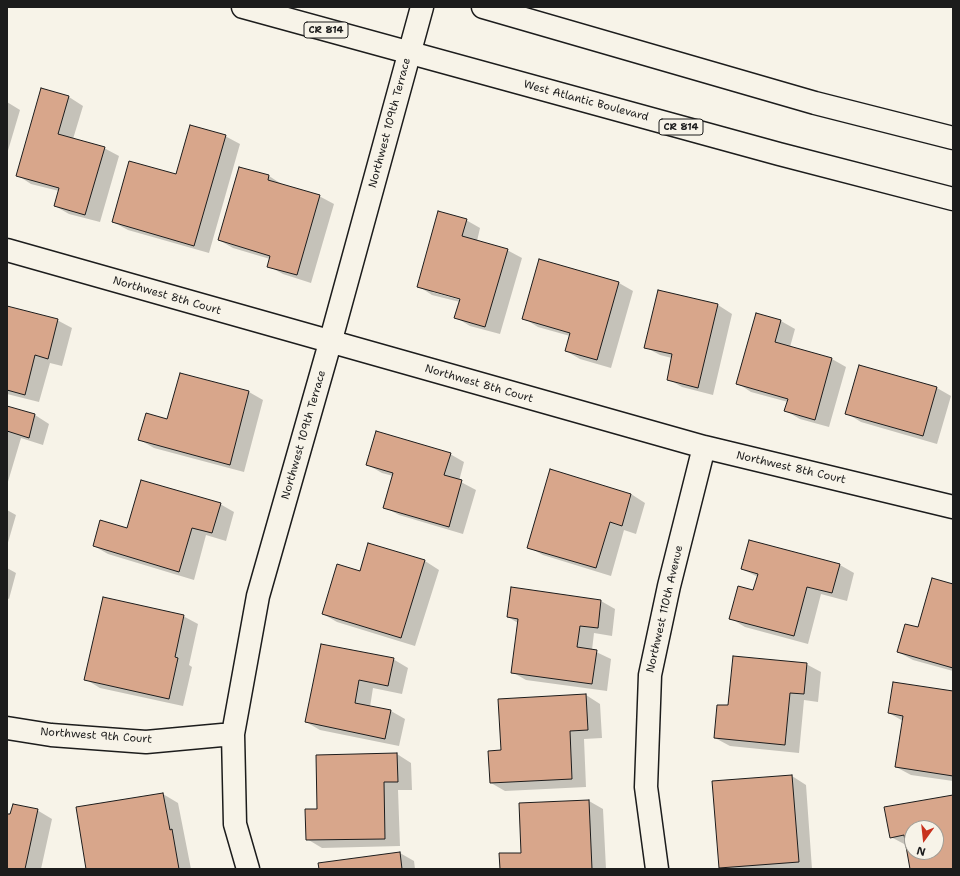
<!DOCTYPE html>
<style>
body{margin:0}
#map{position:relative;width:960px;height:876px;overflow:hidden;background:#f7f3e8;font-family:"Shantell Sans",sans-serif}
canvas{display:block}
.frame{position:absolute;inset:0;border:8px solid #1c1c1c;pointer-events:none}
.north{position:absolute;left:904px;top:820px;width:40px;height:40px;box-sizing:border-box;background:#f7f3e8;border:1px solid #9f9d96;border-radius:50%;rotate:195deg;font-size:11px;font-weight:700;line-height:16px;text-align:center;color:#1c1c1c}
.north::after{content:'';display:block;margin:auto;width:14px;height:18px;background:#c8321e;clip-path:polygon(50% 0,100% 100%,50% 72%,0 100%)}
</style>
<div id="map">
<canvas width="960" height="876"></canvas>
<div class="frame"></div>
<div class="north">N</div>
</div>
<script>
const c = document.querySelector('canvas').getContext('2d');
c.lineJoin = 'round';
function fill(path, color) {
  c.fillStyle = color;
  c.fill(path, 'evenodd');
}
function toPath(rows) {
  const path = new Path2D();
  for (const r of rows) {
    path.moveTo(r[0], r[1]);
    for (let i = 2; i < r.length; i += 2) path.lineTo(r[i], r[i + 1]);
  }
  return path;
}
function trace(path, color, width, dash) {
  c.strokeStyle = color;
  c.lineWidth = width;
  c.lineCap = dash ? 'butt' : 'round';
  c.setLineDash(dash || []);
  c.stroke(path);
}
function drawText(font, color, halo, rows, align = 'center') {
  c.font = font + ' "Shantell Sans",sans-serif';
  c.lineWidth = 4;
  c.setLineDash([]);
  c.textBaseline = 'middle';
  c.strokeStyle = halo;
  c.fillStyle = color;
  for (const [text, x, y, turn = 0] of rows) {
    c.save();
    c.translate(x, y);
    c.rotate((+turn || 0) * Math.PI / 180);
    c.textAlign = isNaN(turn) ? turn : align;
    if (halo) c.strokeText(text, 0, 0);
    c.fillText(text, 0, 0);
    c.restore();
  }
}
fill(toPath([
 [69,97,83,106,73,139,104,148,119,156,100,222,69,214,55,206,59,191,31,184,17,175],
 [7,102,20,110,7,154],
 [225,136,240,144,209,253,128,230,113,222,176,176],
 [240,168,269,176,283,185,319,196,334,204,311,283,283,274,268,266,270,259,233,248,219,240],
 [466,220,480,228,477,241,507,250,522,258,500,334,470,326,455,317,460,302,432,295,418,286],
 [432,290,465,299,464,301,432,292],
 [540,260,619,283,633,291,611,368,580,359,566,351,570,336,538,327,523,318],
 [718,305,732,314,713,395,682,387,668,379,672,358,660,355,645,347],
 [7,307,57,320,72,328,62,366,50,363,39,402,7,394],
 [781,321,795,329,790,347,832,359,846,367,829,427,800,419,786,411,788,402,751,392,737,383],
 [181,374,249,392,263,400,244,472,154,448,140,440,168,420],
 [937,388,951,396,937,444,861,422,846,413],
 [7,407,35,415,49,424,43,445,21,438,7,485],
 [450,454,464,462,459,481,476,490,463,534,399,515,384,507,393,476,382,473,368,465],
 [631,494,645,503,636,534,624,530,611,576,543,555,528,547],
 [220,504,234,512,226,541,206,535,194,580,108,554,94,546,127,529],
 [7,510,16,515,7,546],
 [749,541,840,565,854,573,847,601,821,594,808,644,745,627,730,618,754,591,758,577,742,569],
 [369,544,425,561,439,570,415,646,337,622,323,614,361,572],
 [7,568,16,573,9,599,7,598],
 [953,585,953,671,913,660,898,652],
 [511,588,601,601,615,609,612,636,594,633,592,650,611,659,607,691,526,680,512,672,518,623,508,617],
 [183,616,198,624,189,665,192,667,183,706,100,688,85,679],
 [321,645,393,659,408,668,402,694,373,688,370,707,391,711,405,719,399,746,320,730,306,722],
 [806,664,821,672,818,702,804,700,799,753,730,746,715,738,729,707],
 [953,692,953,781,911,775,896,767,903,721,889,713],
 [586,695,600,704,602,738,584,739,586,787,505,791,491,783,502,751],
 [397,754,411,763,412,790,398,790,400,846,322,848,307,839,318,810],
 [792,776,806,785,812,869,724,869,720,867,713,782],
 [163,794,178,803,191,869,87,869,77,808],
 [953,796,953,869,911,869,906,845,891,837],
 [912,828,936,828,936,852,912,852],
 [589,801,603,809,606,869,501,869],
 [37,810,52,819,41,869,7,869,7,815],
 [400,853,414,861,415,869,320,869]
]), '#0003');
const building = toPath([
 [41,88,69,96,58,134,105,147,85,215,54,206,59,188,16,176,41,88],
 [190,125,226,135,194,246,112,222,129,161,176,174,190,125],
 [239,167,269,175,268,180,320,195,297,275,267,267,270,256,218,240,239,167],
 [438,211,467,219,462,236,508,249,485,327,454,318,460,299,417,287,438,211],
 [539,259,619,282,597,360,565,351,570,333,522,319,539,259],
 [658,290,718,304,698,388,667,380,672,354,644,348,658,290],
 [7,306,58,319,48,359,35,355,25,395,7,390,7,306],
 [756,313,781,320,775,342,832,358,815,420,784,411,788,399,736,384,756,313],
 [859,365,937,387,923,436,845,414,859,365],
 [180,373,249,391,230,465,138,440,146,413,167,419,180,373],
 [7,406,35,414,29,438,7,431,7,406],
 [376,431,451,453,444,475,462,480,449,527,383,508,393,473,366,465,376,431],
 [550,469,631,494,622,526,610,522,596,568,527,548,550,469],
 [141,480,221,503,212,533,192,528,179,572,93,546,100,520,127,528,141,480],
 [749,540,840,564,832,593,807,587,794,636,729,619,738,586,753,590,758,574,741,569,749,540],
 [368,543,425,560,401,638,322,614,337,564,360,571,368,543],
 [932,578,953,584,953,668,897,652,905,624,918,627,932,578],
 [511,587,601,600,598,628,580,626,577,647,597,650,592,684,511,673,518,619,507,617,511,587],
 [103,597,184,615,175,657,178,658,169,699,84,680,103,597],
 [321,644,394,658,388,686,359,680,355,703,391,710,385,739,305,722,321,644],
 [733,656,807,663,804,694,790,693,785,745,714,738,717,705,728,705,733,656],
 [893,682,953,691,953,776,895,767,903,716,888,713,893,682],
 [586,694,588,730,570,731,572,779,490,783,488,751,501,750,498,699,586,694],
 [397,753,398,782,384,782,385,839,306,840,305,809,317,809,316,755,397,753],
 [792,775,799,862,719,868,712,781,792,775],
 [163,793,170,830,172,829,179,869,86,869,76,807,163,793],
 [953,795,953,869,910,869,904,835,890,838,884,807,953,795],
 [912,828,936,828,936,852,912,852,912,828],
 [589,800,592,869,500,869,499,853,521,853,519,803,589,800],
 [13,804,38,809,25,869,7,869,7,814,10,814,13,804],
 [400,852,402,869,319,869,318,863,400,852]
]);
fill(building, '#d8a68b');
trace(building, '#1c1c1c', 1);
const minor = toPath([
 [7,250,704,447,953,507],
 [7,728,51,735,146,742,233,734],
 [248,869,235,824,233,734,258,596,330,343,422,7],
 [657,869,646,787,650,675,669,586,704,447]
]);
const major = toPath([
 [243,7,779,154,953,199],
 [483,7,815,103,953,138]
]);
trace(minor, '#1c1c1c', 25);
trace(major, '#1c1c1c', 25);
trace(minor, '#f7f3e8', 22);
trace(major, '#f7f3e8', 22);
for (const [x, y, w] of [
 [326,30,44],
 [681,127,44]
]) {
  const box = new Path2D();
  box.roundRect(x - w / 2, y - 8, w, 16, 3);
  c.fillStyle = '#f7f3e8';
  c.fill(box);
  trace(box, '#1c1c1c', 1);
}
drawText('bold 10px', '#1c1c1c', null, [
 ["CR 814",326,30],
 ["CR 814",681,127]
]);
drawText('11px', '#1c1c1c', '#f7f3e8', [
 ["West Atlantic Boulevard",586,101,15],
 ["Northwest 109th Terrace",390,123,-75],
 ["Northwest 8th Court",167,296,16],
 ["Northwest 8th Court",479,384,16],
 ["Northwest 109th Terrace",304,435,-74],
 ["Northwest 8th Court",791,468,13],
 ["Northwest 110th Avenue",665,609,-77],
 ["Northwest 9th Court",96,736,4]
]);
</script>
